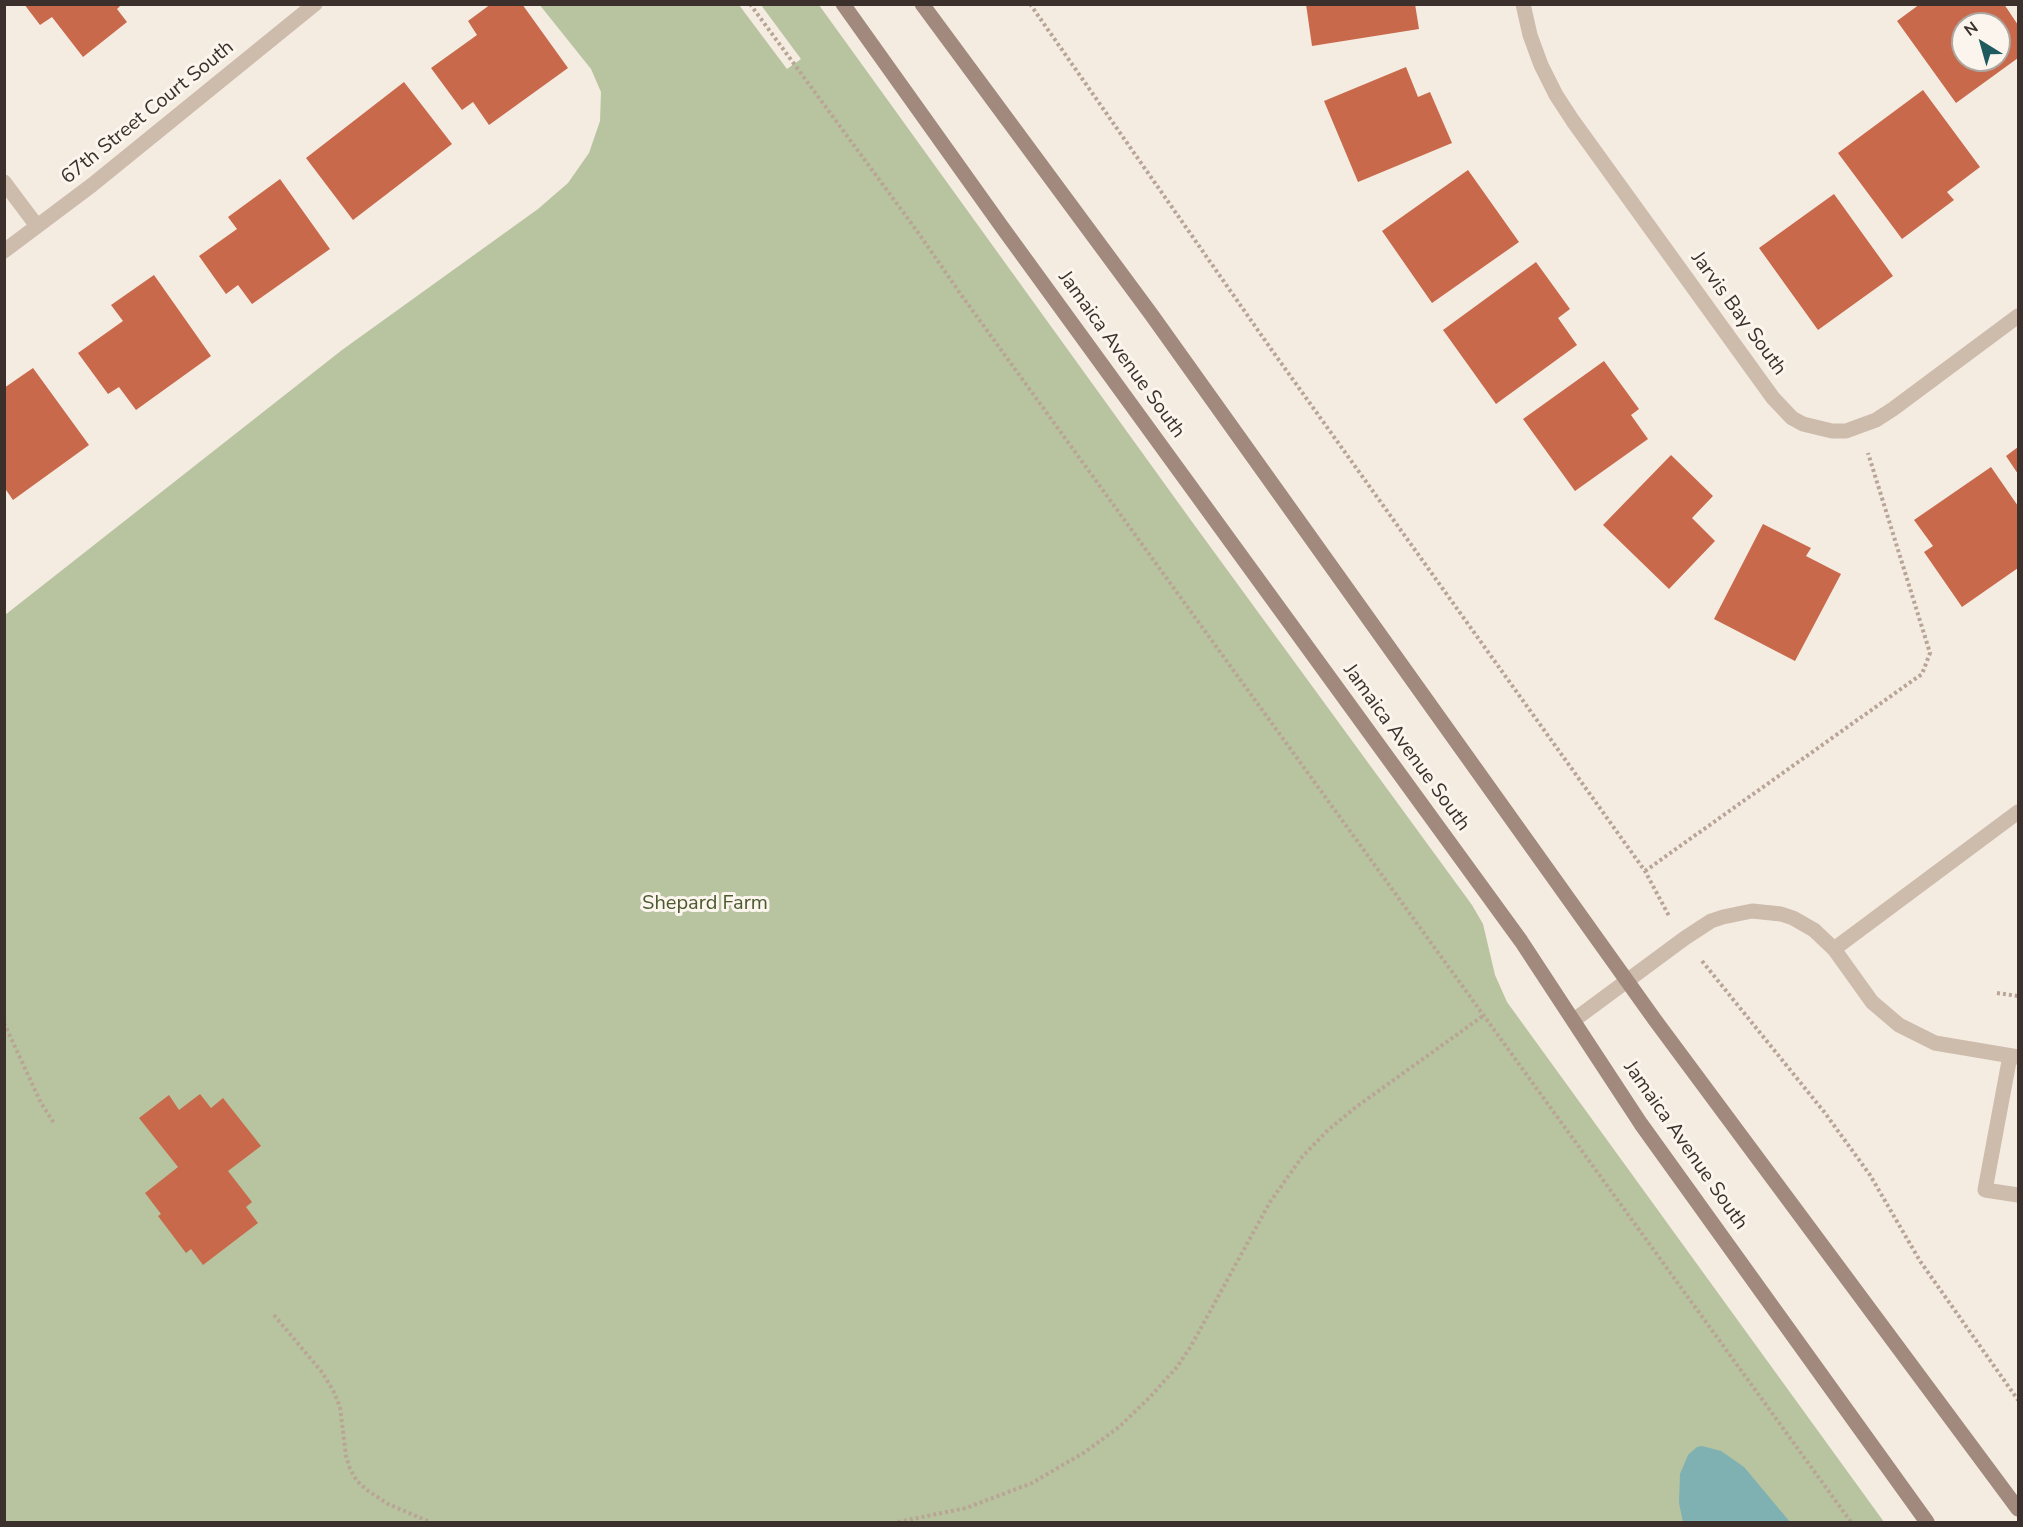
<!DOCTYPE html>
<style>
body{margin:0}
#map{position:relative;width:2023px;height:1527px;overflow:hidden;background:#f4ebe1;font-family:"Nunito Sans",sans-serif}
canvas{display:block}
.frame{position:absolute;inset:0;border:6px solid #3b302b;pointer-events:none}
.north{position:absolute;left:1951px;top:12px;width:60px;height:60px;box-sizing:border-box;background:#fbf5ee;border:2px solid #aea6a0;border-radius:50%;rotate:323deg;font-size:16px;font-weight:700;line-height:24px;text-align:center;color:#3b302b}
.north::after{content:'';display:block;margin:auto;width:21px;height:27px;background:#1f5a5e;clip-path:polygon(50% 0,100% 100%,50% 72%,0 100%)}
</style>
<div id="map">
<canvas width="2023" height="1527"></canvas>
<div class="frame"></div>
<div class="north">N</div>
</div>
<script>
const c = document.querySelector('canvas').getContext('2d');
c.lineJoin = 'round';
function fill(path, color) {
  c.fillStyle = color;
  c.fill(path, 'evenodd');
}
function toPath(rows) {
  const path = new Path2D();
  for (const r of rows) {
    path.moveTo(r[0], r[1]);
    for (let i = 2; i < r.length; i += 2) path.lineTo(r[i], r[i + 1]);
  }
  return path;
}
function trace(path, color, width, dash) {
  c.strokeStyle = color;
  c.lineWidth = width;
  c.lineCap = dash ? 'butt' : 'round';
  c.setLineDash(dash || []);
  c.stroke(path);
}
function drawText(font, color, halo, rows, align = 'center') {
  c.font = font + ' "Nunito Sans",sans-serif';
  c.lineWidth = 6;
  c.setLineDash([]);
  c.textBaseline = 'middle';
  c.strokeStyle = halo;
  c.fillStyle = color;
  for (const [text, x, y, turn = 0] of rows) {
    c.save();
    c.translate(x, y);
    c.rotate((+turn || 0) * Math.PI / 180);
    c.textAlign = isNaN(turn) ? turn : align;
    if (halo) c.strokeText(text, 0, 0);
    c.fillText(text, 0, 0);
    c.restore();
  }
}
fill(toPath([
 [539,4,739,5,787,69,801,59,761,5,819,5,1190,519,1472,905,1483,924,1495,975,1507,1002,1884,1522,5,1522,5,615,342,350,538,209,568,183,589,153,600,121,601,92,591,69]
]), '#b8c4a0');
fill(toPath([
 [1702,1446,1721,1451,1744,1467,1790,1522,1683,1522,1679,1503,1680,1474,1688,1455,1697,1447]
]), '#7fb0b2');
fill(toPath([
 [24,4,122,4,117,9,127,22,83,57,52,17,40,25],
 [491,4,522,4,568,68,489,125,473,102,462,110,431,68,477,35,468,21],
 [1306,4,1415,4,1419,29,1312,46],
 [1920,4,2004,4,2018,25,2018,58,1956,103,1897,21],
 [1963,24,1999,24,1999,60,1963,60],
 [1406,67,1418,97,1430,92,1452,143,1358,182,1324,101],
 [404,82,452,144,353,220,306,158],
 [1923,90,1980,167,1947,192,1954,200,1902,239,1838,153],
 [1468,170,1519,242,1432,303,1382,231],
 [280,179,330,249,252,304,238,285,226,294,199,256,237,229,228,217],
 [1834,194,1893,276,1818,330,1759,248],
 [1536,262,1570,309,1558,318,1577,345,1496,404,1443,330],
 [154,275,211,356,136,410,119,387,108,394,78,353,123,321,111,305],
 [1604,361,1639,409,1631,415,1648,439,1575,491,1523,419],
 [33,368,89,445,13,500,4,487,4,388],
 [2018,447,2018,474,2006,456],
 [1671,455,1713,496,1692,518,1715,541,1669,589,1603,525],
 [1991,467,2018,506,2018,568,1962,607,1924,552,1933,546,1914,520],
 [1763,524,1811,548,1806,556,1841,574,1795,661,1714,619],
 [200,1094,211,1108,223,1098,261,1146,228,1171,252,1202,246,1207,258,1223,203,1265,191,1249,186,1253,158,1216,161,1214,145,1193,178,1167,139,1118,169,1095,179,1110]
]), '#c8694b');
trace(toPath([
 [750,4,917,231,962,296,1851,1522],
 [1030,4,1271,349,1645,871,1669,916],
 [1645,871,1922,674,1930,653,1868,453],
 [1702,961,1825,1113,1870,1175,1920,1261,2018,1400],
 [1997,993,2018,996],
 [4,1023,41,1103,54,1123],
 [274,1315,321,1371,333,1390,340,1407,346,1456,350,1469,357,1481,367,1490,388,1504,430,1522],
 [898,1522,966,1508,1032,1483,1085,1452,1119,1427,1149,1398,1177,1367,1191,1346,1270,1202,1302,1157,1328,1130,1356,1107,1484,1015]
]), '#b9a596', 4, [3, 3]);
trace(toPath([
 [1834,949,1872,1002,1899,1025,1935,1043,2018,1057],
 [1574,1020,1685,938,1711,921,1723,917,1752,911,1781,914,1793,918,1814,930,1834,949,2018,812],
 [2010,1056,1985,1190,2018,1195]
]), '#cdbbac', 15);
trace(toPath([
 [1523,4,1530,35,1541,65,1556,95,1573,121,1773,398,1792,418,1803,424,1832,431,1846,431,1876,420,1893,409,2018,316],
 [4,182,37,226],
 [4,251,92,185,315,4]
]), '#cdbbac', 15);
trace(toPath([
 [843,4,1002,227,1521,941,1641,1124,1927,1522],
 [922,4,1151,314,1655,1020,2018,1509]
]), '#a18a7d', 15);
drawText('20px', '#3b302b', '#fbf5ee', [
 ["67th Street Court South",148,113,-39],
 ["Jarvis Bay South",1738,314,54],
 ["Jamaica Avenue South",1121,355,54],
 ["Jamaica Avenue South",1406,748,54],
 ["Jamaica Avenue South",1685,1146,55]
]);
drawText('20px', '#4a5a2e', '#fbf5ee', [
 ["Shepard Farm",705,904]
]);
</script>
